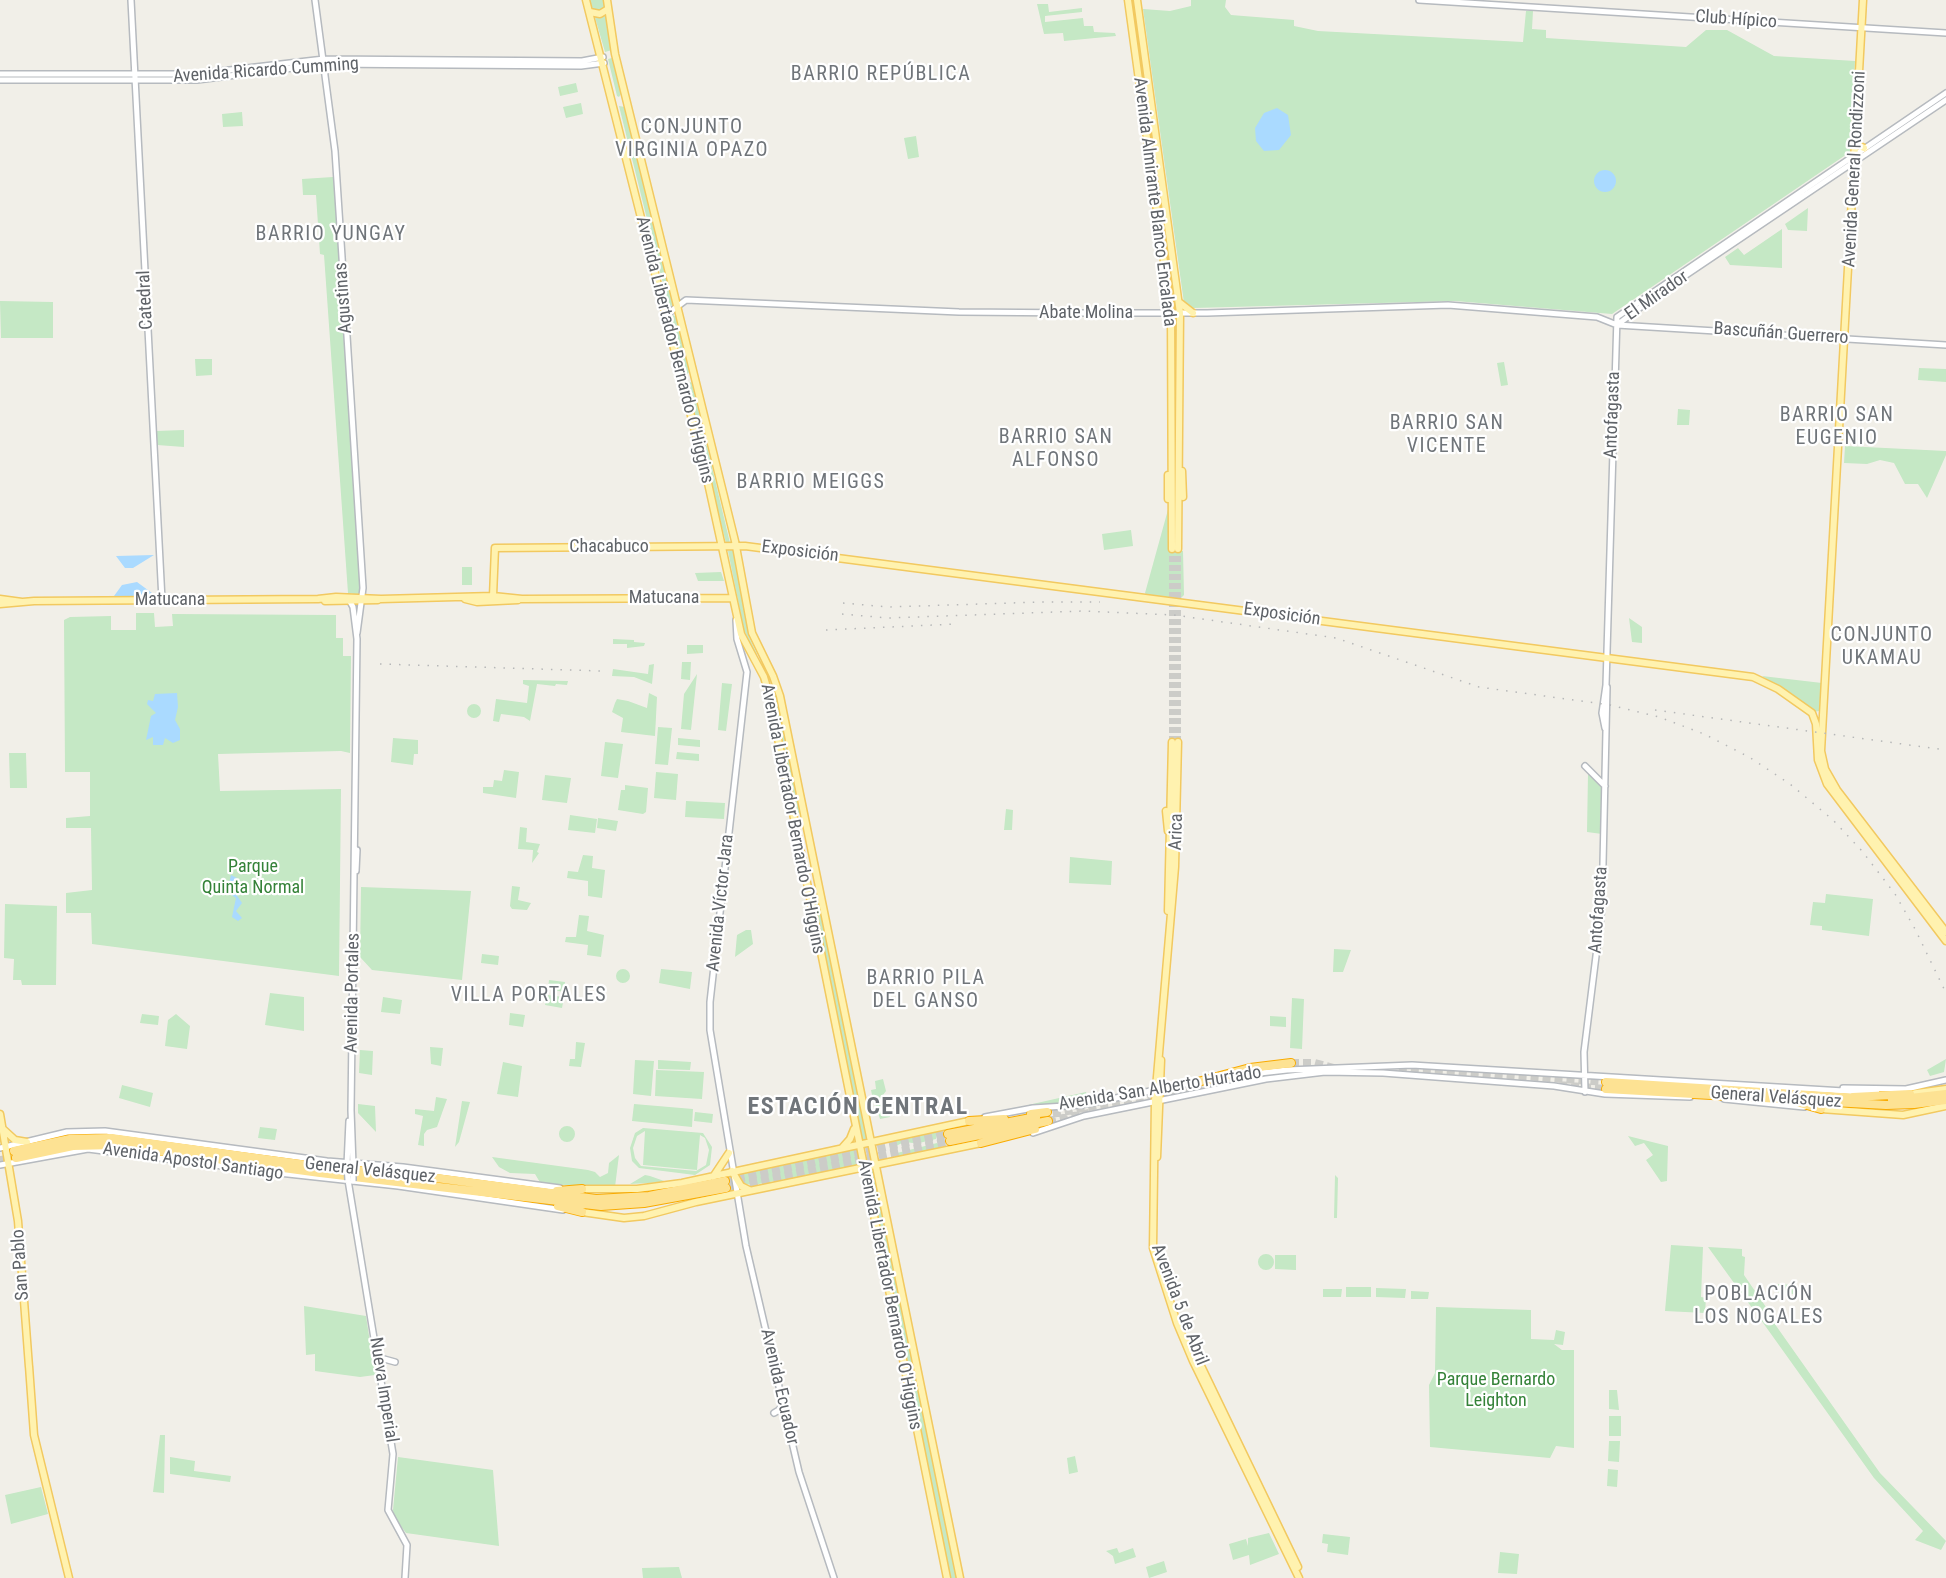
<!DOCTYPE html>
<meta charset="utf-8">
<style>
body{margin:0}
canvas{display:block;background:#f1efe8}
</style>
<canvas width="1946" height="1578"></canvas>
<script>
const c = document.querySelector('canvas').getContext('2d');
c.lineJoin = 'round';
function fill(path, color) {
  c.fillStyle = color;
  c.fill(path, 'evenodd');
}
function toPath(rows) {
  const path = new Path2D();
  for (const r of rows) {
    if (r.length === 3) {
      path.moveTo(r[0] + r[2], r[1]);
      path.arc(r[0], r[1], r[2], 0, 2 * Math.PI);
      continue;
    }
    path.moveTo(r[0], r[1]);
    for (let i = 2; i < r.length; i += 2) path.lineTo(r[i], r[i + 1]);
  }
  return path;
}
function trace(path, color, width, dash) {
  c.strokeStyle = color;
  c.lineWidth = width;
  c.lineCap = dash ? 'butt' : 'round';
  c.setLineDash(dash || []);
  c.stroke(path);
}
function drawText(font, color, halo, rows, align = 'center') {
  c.font = font + ' "Roboto Condensed",sans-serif';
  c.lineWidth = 4.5;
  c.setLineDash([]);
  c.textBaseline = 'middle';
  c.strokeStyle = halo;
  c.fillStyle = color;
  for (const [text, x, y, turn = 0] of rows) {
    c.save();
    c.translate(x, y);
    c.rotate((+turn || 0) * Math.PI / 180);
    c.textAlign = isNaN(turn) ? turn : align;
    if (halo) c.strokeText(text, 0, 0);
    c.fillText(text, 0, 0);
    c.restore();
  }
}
fill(toPath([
 [590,0,604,0,612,50,605,52],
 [1191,0,1226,0,1225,7,1231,15,1294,20,1294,26,1318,31,1523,42,1526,11,1533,11,1532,29,1546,30,1546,38,1686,47,1706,30,1727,30,1774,56,1855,61,1850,152,1612,314,1455,301,1193,308,1184,303,1143,9,1170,11,1191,6],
 [1037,4,1048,4,1049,12,1082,8,1082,12,1045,16,1045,22,1083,18,1084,26,1093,26,1094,32,1115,33,1116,36,1064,41,1063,33,1044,34],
 [612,58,621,94,619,97,617,96,608,59],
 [576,83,578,92,560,96,558,87],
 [581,103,583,114,566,118,563,107],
 [619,106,625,107,664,262,673,304,669,308],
 [242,112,243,126,223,127,222,114],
 [916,136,919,157,908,159,904,138],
 [333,177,335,188,361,595,348,593,324,255,320,254,316,195,303,195,302,179],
 [1808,208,1807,231,1788,230,1785,224],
 [1782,229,1782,268,1730,265,1725,257,1738,248,1744,255],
 [0,301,53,302,53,338,1,338],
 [673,315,676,317,690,371,686,376,671,320],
 [195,359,212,359,212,375,196,376],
 [1504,362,1508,385,1501,386,1497,363],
 [1919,368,1946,369,1946,382,1918,380],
 [691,382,692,383,705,438,699,436,687,384],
 [1678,409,1690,410,1689,425,1677,425],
 [184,430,184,447,157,445,156,431],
 [704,444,707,446,730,543,726,543,702,448],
 [1845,446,1946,451,1946,455,1927,498,1918,484,1905,484,1894,463,1880,460,1867,464,1844,463],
 [1169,506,1171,551,1183,551,1184,595,1180,599,1147,596,1145,593],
 [1131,530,1133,546,1104,550,1102,534],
 [733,550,749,637,757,654,755,655,744,630,728,551],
 [462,567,472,567,472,585,462,585],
 [721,572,724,581,698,581,695,573],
 [136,613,154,613,155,627,173,626,172,614,336,615,336,638,343,638,343,656,351,656,350,753,341,751,218,754,220,791,341,789,339,976,92,944,91,913,66,913,66,893,92,890,91,828,66,828,66,818,90,816,90,772,65,772,64,620,70,617,111,616,111,630,136,630],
 [1629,618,1642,627,1642,643,1632,642],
 [613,639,634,640,634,642,645,643,644,646,627,648,627,644,613,644],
 [687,645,703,645,703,653,687,654],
 [682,662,691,662,690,680,681,679],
 [654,664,652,684,634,677,612,676,613,669,648,674,649,665],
 [697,674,691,730,681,729,684,694],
 [1762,676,1822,683,1819,711,1814,712],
 [523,680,568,681,567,685,556,684,555,686,537,684,530,721,524,717,501,714,499,722,493,721,496,699,527,703,529,686,523,684],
 [722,683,732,684,726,731,718,730],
 [774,683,776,691,801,814,795,812,770,685],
 [649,693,657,697,655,736,621,732,623,718,612,712,615,703,617,699,628,701,647,708],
 [474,711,7],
 [658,727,672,728,668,765,655,764],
 [393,738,418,740,418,754,414,754,413,765,391,762],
 [678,738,700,740,700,747,678,745],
 [605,742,623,744,618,778,601,776],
 [677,752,699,754,699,761,676,759],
 [9,753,26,753,27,788,10,788],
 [504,770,519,772,516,798,483,793,483,787,493,787,494,780,502,781],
 [656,772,678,774,676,800,654,798],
 [1588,773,1603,788,1602,834,1587,832],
 [545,775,571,778,567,803,542,800],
 [625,785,648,788,646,812,643,814,618,810,621,790,625,790],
 [686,801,725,803,724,819,685,817],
 [1006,809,1013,810,1012,830,1004,830],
 [570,815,597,819,595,833,568,830],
 [598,818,618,821,616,831,597,828],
 [520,827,527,828,526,842,540,844,537,852,539,853,532,863,533,850,518,849],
 [583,855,593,856,592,868,605,870,602,898,588,896,588,881,567,878,568,871,578,872],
 [1070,857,1112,861,1111,885,1069,883],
 [512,886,520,887,518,900,531,903,527,910,512,909,510,906],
 [817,886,868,1139,862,1140,810,888],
 [361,887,471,891,462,980,372,970,360,957],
 [1826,894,1873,899,1869,936,1822,930,1822,926,1810,925,1813,902,1825,903],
 [5,904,57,906,56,985,22,985,21,980,13,980,14,959,4,958],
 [579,915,589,916,587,931,604,935,601,957,587,955,588,945,565,942,566,937,576,937],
 [746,930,751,930,753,944,735,957,737,935],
 [1334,949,1351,950,1343,972,1333,972],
 [482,954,499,956,498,965,481,963],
 [623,976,7],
 [661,969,692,972,690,989,659,983],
 [549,980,565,982,564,992,548,989],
 [270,993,304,997,304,1031,265,1025],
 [547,995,564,997,562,1008,545,1005],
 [383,997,402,1000,400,1014,381,1012],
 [1292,998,1304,999,1302,1049,1290,1048],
 [510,1013,525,1015,523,1027,509,1025],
 [142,1014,159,1016,158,1025,140,1023],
 [176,1014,190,1026,187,1049,165,1046,168,1020],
 [1270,1016,1286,1017,1286,1027,1270,1026],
 [576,1042,585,1043,581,1067,569,1066,570,1059,575,1059],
 [430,1047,443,1048,441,1066,431,1064],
 [360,1050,373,1051,372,1075,359,1073],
 [1946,1059,1944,1072,1930,1076,1927,1070],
 [635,1060,654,1061,651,1096,633,1094],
 [658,1060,691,1062,690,1070,658,1069],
 [503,1062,522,1066,518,1097,497,1094],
 [656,1070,704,1072,702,1099,655,1096],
 [883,1079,886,1091,880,1099,873,1100,871,1090,876,1089,875,1081],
 [122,1085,153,1093,150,1107,119,1098],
 [1086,1092,1088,1099,1086,1103,1028,1105],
 [436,1097,447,1099,437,1127,427,1130,424,1134,424,1146,418,1145,423,1116,415,1114,415,1109,434,1111],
 [462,1101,470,1102,459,1142,455,1147],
 [882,1102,888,1105,890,1117,880,1119,875,1103],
 [358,1104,375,1106,376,1132,358,1113],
 [634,1104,693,1109,692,1127,632,1121],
 [695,1112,713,1114,712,1123,694,1121],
 [567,1134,8],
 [260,1127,277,1129,275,1140,258,1138],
 [643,1128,703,1133,712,1147,710,1165,695,1175,639,1168,632,1161,630,1148,635,1133],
 [645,1131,643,1165,697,1170,700,1135,705,1138,709,1150,706,1165,696,1171,641,1166,635,1158,633,1148,637,1136],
 [938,1131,936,1139,919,1143,916,1140,913,1143,904,1142,896,1146,893,1139],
 [1628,1136,1668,1146,1667,1181,1661,1182,1646,1160,1653,1155,1644,1143,1635,1146],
 [937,1143,943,1149,897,1158,897,1153],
 [855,1146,859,1166,753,1185,746,1184,742,1179,744,1172],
 [619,1155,615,1187,541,1184,535,1174,510,1173,499,1167,492,1157,588,1170,595,1172,600,1177,608,1173,609,1163],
 [873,1168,920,1390,958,1578,951,1578,900,1336,867,1169],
 [645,1175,650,1176,667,1182,630,1184],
 [1335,1175,1338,1178,1337,1218,1334,1218],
 [1671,1245,1703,1247,1701,1297,1706,1298,1705,1313,1665,1311],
 [1708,1247,1742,1249,1742,1256,1745,1257,1744,1275,1768,1310,1755,1312],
 [1266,1262,8],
 [1275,1255,1296,1255,1296,1270,1275,1269],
 [1778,1284,1794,1285,1793,1294,1777,1292],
 [1346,1287,1371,1287,1371,1297,1346,1297],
 [1376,1288,1406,1289,1405,1298,1376,1297],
 [1323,1289,1342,1289,1341,1297,1323,1297],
 [1411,1291,1429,1292,1428,1299,1411,1299],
 [304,1306,366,1316,375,1375,360,1377,315,1371,315,1354,306,1355],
 [1436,1307,1531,1310,1531,1339,1554,1340,1556,1330,1565,1332,1563,1345,1554,1344,1562,1350,1574,1350,1574,1448,1556,1446,1550,1458,1430,1447,1429,1385,1435,1373],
 [1761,1320,1772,1320,1880,1473,1946,1541,1941,1550,1915,1540,1923,1531,1874,1478],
 [1609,1390,1617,1390,1619,1410,1609,1409],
 [1609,1416,1621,1416,1621,1436,1609,1436],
 [160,1435,165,1435,164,1493,153,1492],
 [1609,1441,1620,1441,1619,1462,1608,1461],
 [1075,1456,1078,1472,1069,1474,1067,1458],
 [170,1457,195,1461,194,1471,231,1476,230,1482,170,1474],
 [398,1457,493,1470,499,1546,406,1533,394,1517,393,1510],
 [1608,1469,1618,1470,1617,1487,1607,1486],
 [41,1487,48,1514,11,1524,5,1495],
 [1269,1533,1279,1554,1250,1565,1249,1555,1233,1560,1229,1544,1246,1539,1248,1546,1248,1538],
 [1323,1534,1350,1537,1348,1555,1327,1552,1328,1544,1322,1543],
 [1117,1548,1119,1553,1133,1548,1136,1557,1115,1564,1113,1556,1106,1551],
 [1500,1552,1519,1554,1517,1574,1498,1573],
 [1164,1561,1167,1572,1149,1578,1146,1567],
 [679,1567,682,1578,643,1578,642,1568]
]), '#c5e8c5');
fill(toPath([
 [1277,108,1288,115,1291,135,1279,150,1264,151,1256,141,1255,128,1264,113],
 [1605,181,11],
 [154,555,133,568,125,568,116,556],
 [137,582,156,596,114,596,122,585],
 [177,693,178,707,175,720,180,729,180,740,173,743,165,738,163,745,153,745,153,737,146,740,151,716,156,713,147,704,148,700,153,701,155,694],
 [231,875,237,878,231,887,242,903,236,911,242,918,238,921,232,917,236,898,227,892]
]), '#aadaff');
trace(toPath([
 [1172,742,1172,549],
 [1178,742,1178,549]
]), '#ccccc8', 6, [6, 3]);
trace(toPath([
 [1291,1063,1315,1063,1334,1068],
 [1399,1067,1606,1082],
 [1559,1085,1606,1089],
 [1041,1116,1253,1076],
 [1048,1121,1089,1113],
 [0,1160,16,1158],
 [725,1181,948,1134],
 [726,1188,950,1141]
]), '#ccccc8', 8, [8, 4]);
const secondary = toPath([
 [131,0,162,600],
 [315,0,335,151,342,257,363,588,357,633],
 [1419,0,1946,33],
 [0,74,195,74,324,59,582,61,603,57],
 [0,80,197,80,325,64,581,66,604,63],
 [666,315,686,300,959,312,1082,313,1207,313,1448,305,1597,317,1617,325],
 [1617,325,1658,294,1946,100],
 [1617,325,1946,345],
 [348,598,353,607,357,639,351,1110,353,1165],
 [736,620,737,639,747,672,710,1002,710,1030,746,1246,799,1472,834,1578],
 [1605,728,1602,713,1606,685,1617,317,1946,93],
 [1585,766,1605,786],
 [356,871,357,850],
 [1233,1076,1287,1070,1412,1065,1877,1093],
 [1843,1088,1906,1089,1946,1080],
 [1585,1092,1584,1052,1602,908,1607,687],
 [1724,1099,1804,1107],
 [985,1117,1033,1108,1081,1105,1195,1082],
 [1033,1133,1084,1116,1266,1079,1325,1072,1383,1073,1554,1086,1605,1094,1690,1097],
 [0,1148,67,1132,105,1131,327,1161,403,1167,560,1188],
 [0,1165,88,1149,230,1167],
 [347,1165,349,1121],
 [242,1169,398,1186,563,1210],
 [348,1180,393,1454,388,1510,407,1545,405,1578],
 [377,1357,395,1362],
 [774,1413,779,1410,783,1404]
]);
const primary = toPath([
 [586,0,708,483,741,634,764,677,769,694,947,1578],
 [607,0,615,54,735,541,752,633,773,676,780,696,960,1578],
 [1128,0,1171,313,1172,549],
 [1137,0,1180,313,1178,549],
 [1863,0,1821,751,1825,769,1837,790,1946,932],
 [590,12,600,14,608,9],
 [1856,144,1864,148],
 [1179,302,1193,313],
 [1182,471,1183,497],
 [1168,499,1168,475],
 [493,596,495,548,745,546,1753,677,1778,689,1812,713,1816,724,1818,760,1827,784,1946,941],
 [0,599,22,602],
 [465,599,477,602,518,600],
 [325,601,378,600],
 [0,604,34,601,318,599,336,597,381,599,493,596,522,599,733,598],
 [1178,742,1175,867,1155,1100,1153,1248,1177,1323,1193,1361,1299,1578],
 [1166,811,1168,831],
 [1168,911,1172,742],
 [1910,1094,1946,1089],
 [1821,1109,1903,1115,1946,1106],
 [0,1114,18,1221,29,1367],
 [3,1129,15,1140,27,1142],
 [842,1148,850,1139,854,1129],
 [1157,1157,1161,1060],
 [732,1171,741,1186,749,1190],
 [713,1177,729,1153],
 [582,1189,637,1189,682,1183,969,1121],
 [582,1212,624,1218,644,1216,696,1202,981,1143],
 [1189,1341,1298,1567],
 [29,1366,34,1435,69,1578]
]);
const motorway = toPath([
 [1606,1082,1856,1098],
 [1194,1083,1250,1068,1291,1063],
 [1606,1089,1886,1105,1914,1104,1946,1100],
 [1853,1097,1910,1094],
 [1892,1100,1946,1094],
 [1800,1103,1821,1109],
 [1031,1114,1047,1112],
 [969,1121,1004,1119],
 [948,1134,1036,1117],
 [950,1141,1048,1121],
 [981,1143,1035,1129],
 [14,1151,70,1139,111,1138,329,1168,406,1174,596,1199,649,1196,725,1181],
 [16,1158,73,1146,114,1145,320,1173,601,1206,644,1203,726,1188],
 [226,1167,244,1167],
 [557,1191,582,1189],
 [558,1206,582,1212]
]);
trace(secondary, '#b6babf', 8);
trace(primary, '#f2c960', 9);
trace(motorway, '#f9ab00', 10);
trace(secondary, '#fff', 5);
trace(primary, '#fff2af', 6);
trace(motorway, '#fde293', 8);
trace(toPath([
 [843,603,888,607,1041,602,1100,602],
 [842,614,888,618,1083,611,1174,615,1336,638,1479,687,1610,705,1659,717,1704,734,1749,757,1790,784,1833,820,1862,851,1895,894,1915,929,1946,993],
 [826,630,956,624],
 [380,664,601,671],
 [1655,710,1946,750]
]), '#b6b7b8', 1.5, [1.5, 8]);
const secondaryBridge = toPath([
 [347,1165,348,1180],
 [353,1167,353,1181]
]);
trace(secondaryBridge, '#b6babf', 8, []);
trace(secondaryBridge, '#fff', 5);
drawText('18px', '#5f6368', '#fff', [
 ["Club Hípico",1736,20,4],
 ["Avenida Ricardo Cumming",266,71,-4],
 ["Avenida General Rondizzoni",1855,169,-87],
 ["Avenida Almirante Blanco Encalada",1154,202,83],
 ["El Mirador",1657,296,-35],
 ["Agustinas",344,298,-94],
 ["Catedral",146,300,-93],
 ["Abate Molina",1086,313],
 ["Bascuñán Guerrero",1781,334,4],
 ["Avenida Libertador Bernardo O'Higgins",674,350,76],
 ["Antofagasta",1613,415,-88],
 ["Chacabuco",609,547],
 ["Exposición",800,552,7],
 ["Matucana",664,598],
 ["Matucana",170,600],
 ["Exposición",1282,615,8],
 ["Avenida Libertador Bernardo O'Higgins",792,819,79],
 ["Arica",1177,832,-88],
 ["Avenida Víctor Jara",721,903,-84],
 ["Antofagasta",1599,910,-86],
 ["Avenida Portales",353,993,-89],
 ["Avenida San Alberto Hurtado",1160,1089,-9],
 ["General Velásquez",1776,1098,4],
 ["Avenida Apostol Santiago",193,1162,8],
 ["General Velásquez",370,1171,6],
 ["San Pablo",21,1265,-94],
 ["Avenida Libertador Bernardo O'Higgins",889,1295,79],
 ["Avenida 5 de Abril",1179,1305,69],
 ["Avenida Ecuador",779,1387,77],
 ["Nueva Imperial",383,1390,81]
]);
drawText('18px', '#348238', '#fff', [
 ["Parque",253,867],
 ["Quinta Normal",253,888],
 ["Parque Bernardo",1496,1380],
 ["Leighton",1496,1401]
]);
c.letterSpacing = '1.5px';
drawText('20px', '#70757a', '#fff', [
 ["BARRIO REPÚBLICA",881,75],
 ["CONJUNTO",692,128],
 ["VIRGINIA OPAZO",692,151],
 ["BARRIO YUNGAY",331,235],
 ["BARRIO SAN",1837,416],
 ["EUGENIO",1837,439],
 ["BARRIO SAN",1447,424],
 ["VICENTE",1447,447],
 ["BARRIO SAN",1056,438],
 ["ALFONSO",1056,461],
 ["BARRIO MEIGGS",811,483],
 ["CONJUNTO",1882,636],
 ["UKAMAU",1882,659],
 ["BARRIO PILA",926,979],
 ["DEL GANSO",926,1002],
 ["VILLA PORTALES",529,996],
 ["POBLACIÓN",1759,1295],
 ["LOS NOGALES",1759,1318]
]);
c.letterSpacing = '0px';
c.letterSpacing = '1.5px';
drawText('bold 24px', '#70757a', '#fff', [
 ["ESTACIÓN CENTRAL",858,1108]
]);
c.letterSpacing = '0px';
</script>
